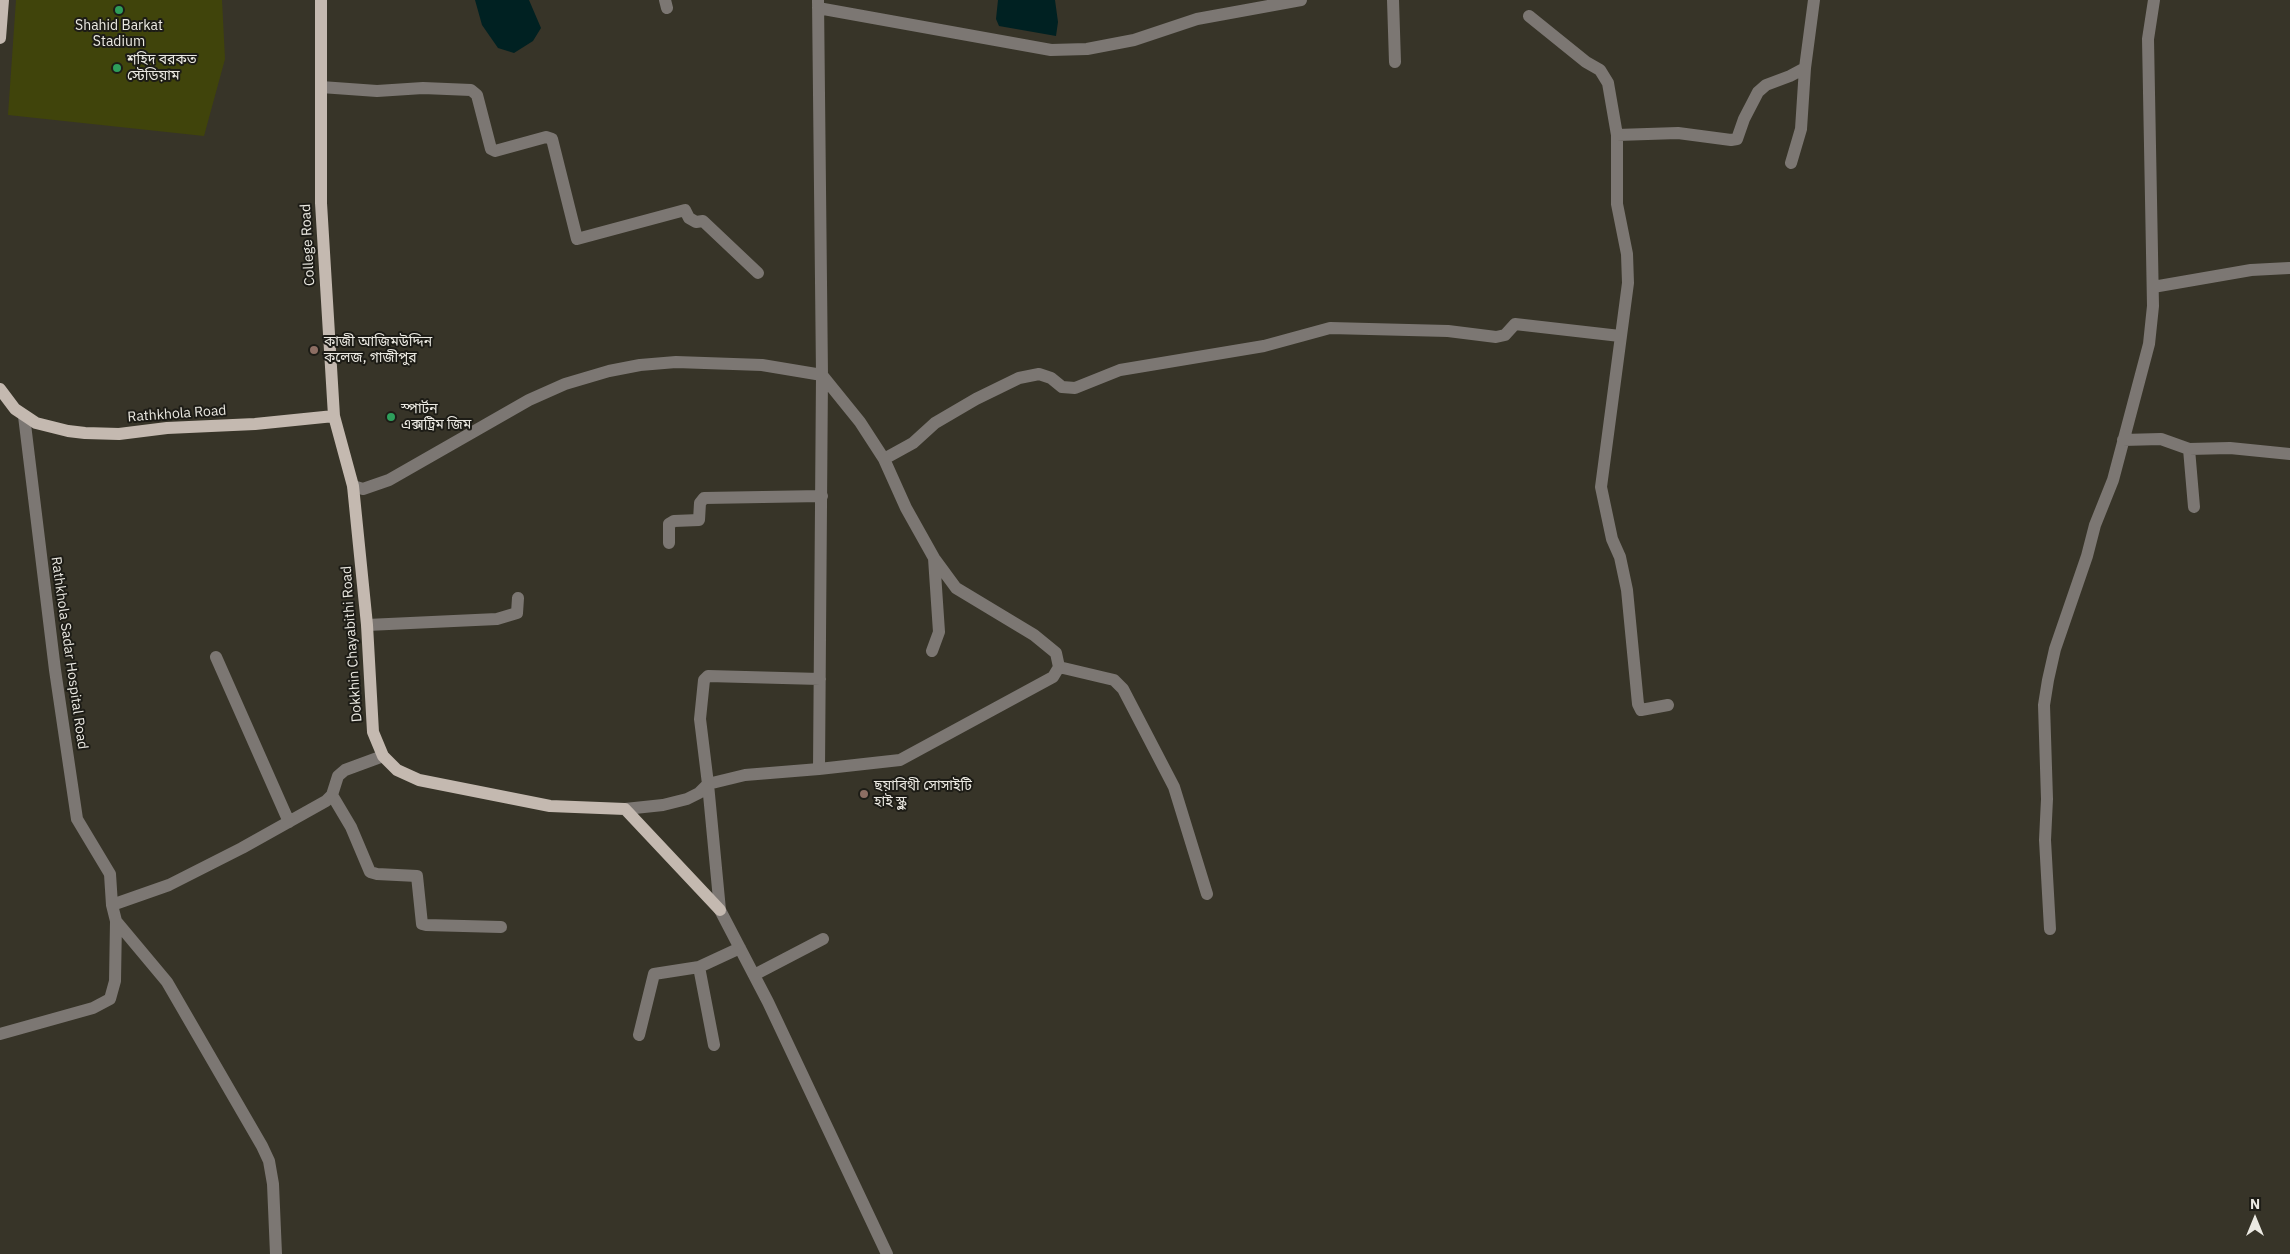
<!DOCTYPE html>
<meta charset="utf-8">
<style>
body{margin:0}
#map{position:relative;width:2290px;height:1254px;overflow:hidden;background:#373428;font-family:"IBM Plex Sans",sans-serif}
canvas{display:block}
.north{position:absolute;left:2230px;top:1194px;width:50px;height:50px;-webkit-text-stroke:4px #1d1c16;paint-order:stroke;rotate:0deg;font-size:14px;font-weight:700;line-height:20px;text-align:center;color:#ebe9e2}
.north::after{content:'';display:block;margin:auto;width:18px;height:22px;background:#ebe9e2;clip-path:polygon(50% 0,100% 100%,50% 72%,0 100%)}
</style>
<div id="map">
<canvas width="2290" height="1254"></canvas>
<div class="north">N</div>
</div>
<script>
const c = document.querySelector('canvas').getContext('2d');
c.lineJoin = 'round';
function fill(path, color) {
  c.fillStyle = color;
  c.fill(path, 'evenodd');
}
function toPath(rows) {
  const path = new Path2D();
  for (const r of rows) {
    path.moveTo(r[0], r[1]);
    for (let i = 2; i < r.length; i += 2) path.lineTo(r[i], r[i + 1]);
  }
  return path;
}
function trace(path, color, width, dash) {
  c.strokeStyle = color;
  c.lineWidth = width;
  c.lineCap = dash ? 'butt' : 'round';
  c.setLineDash(dash || []);
  c.stroke(path);
}
function drawText(font, color, halo, rows, align = 'center') {
  c.font = font + ' "IBM Plex Sans","Noto Sans Bengali",sans-serif';
  c.lineWidth = 4;
  c.setLineDash([]);
  c.textBaseline = 'middle';
  c.strokeStyle = halo;
  c.fillStyle = color;
  for (const [text, x, y, turn = 0] of rows) {
    c.save();
    c.translate(x, y);
    c.rotate((+turn || 0) * Math.PI / 180);
    c.textAlign = isNaN(turn) ? turn : align;
    if (halo) c.strokeText(text, 0, 0);
    c.fillText(text, 0, 0);
    c.restore();
  }
}
fill(toPath([
 [16,0,222,0,225,59,204,136,8,115]
]), '#40440b');
fill(toPath([
 [475,0,529,0,541,28,533,41,514,53,498,48,482,25],
 [998,0,1055,0,1058,22,1056,36,999,26,996,19]
]), '#002122');
trace(toPath([
 [665,0,667,8],
 [818,0,822,375,819,769,745,775,708,784,720,910,768,1002,887,1254],
 [1393,0,1395,62],
 [818,8,1051,50,1087,49,1134,40,1197,19,1301,0],
 [1529,16,1586,62,1600,70,1608,83,1617,135,1617,204,1627,254,1628,283,1601,487,1612,539,1620,557,1627,590,1638,704,1641,710,1668,705],
 [321,87,377,91,423,88,471,90,477,95,491,149,495,151,546,137,552,139,577,239,685,210,689,218,696,222,703,221,758,273],
 [1617,135,1678,133,1731,140,1737,139,1744,119,1758,92,1766,85,1790,76,1805,68],
 [1791,163,1801,129,1805,68,1814,0],
 [2153,287,2251,270,2289,268],
 [2123,440,2161,439,2189,449,2230,448,2290,454],
 [2189,449,2194,507],
 [884,459,913,443,935,423,976,399,1019,378,1039,374,1051,378,1062,387,1075,388,1120,370,1264,346,1330,328,1448,331,1496,337,1505,335,1515,324,1620,336],
 [353,486,363,489,389,480,529,400,565,384,609,371,640,365,676,362,762,365,822,375,860,422,884,459,906,508,934,558,956,588,1034,635,1056,653,1059,667,1053,677,900,760,819,769],
 [669,543,669,524,674,521,699,520,700,503,704,498,822,496],
 [367,625,497,619,517,613,518,598],
 [932,651,939,632,934,558],
 [216,657,289,822],
 [1059,667,1114,680,1123,689,1174,787,1207,894],
 [332,795,351,827,370,872,377,874,417,876,422,924,426,925,501,927],
 [625,809,663,805,687,799,699,793,708,784,700,719,704,680,708,676,820,679],
 [112,905,169,885,242,848,326,801,332,795,338,776,345,770,383,756],
 [116,921,167,982,262,1146,269,1161,273,1184,276,1254],
 [2050,929,2045,840,2047,799,2044,705,2048,680,2055,649,2087,556,2095,525,2113,480,2149,344,2153,306,2148,39,2154,0],
 [699,967,714,1045],
 [754,975,823,939],
 [0,1034,93,1008,110,999,115,981,116,921,112,905,110,874,77,819,55,670,24,416],
 [639,1035,654,974,699,967,740,948]
]), '#7c7773', 12);
trace(toPath([
 [321,0,321,203,334,416,353,486,367,625,373,732,383,756,397,770,419,780,550,806,625,809,720,910],
 [0,38,3,0],
 [0,389,15,409,36,423,68,431,85,433,119,434,167,428,255,424,334,416]
]), '#c4b9b0', 12);
for (const [x, y, r, color] of [
 [119,10,5,"#2e9e5b"],
 [117,68,5,"#2e9e5b"],
 [314,350,5,"#8d6e63"],
 [391,417,5,"#2e9e5b"],
 [864,794,5,"#8d6e63"]
]) {
  const dot = new Path2D();
  dot.arc(x, y, r, 0, 2 * Math.PI);
  c.fillStyle = color;
  c.fill(dot);
  trace(dot, '#1d1c16', 2);
}
drawText('14px', '#ebe9e2', '#1d1c16', [
 ["Shahid Barkat",119,26,"center"],
 ["Stadium",119,42,"center"],
 ["শহিদ বরকত",127,60],
 ["স্টেডিয়াম",127,76],
 ["কাজী আজিমউদ্দিন",324,342],
 ["কলেজ, গাজীপুর",324,358],
 ["স্পার্টন",401,409],
 ["এক্সট্রিম জিম",401,425],
 ["ছয়াবিথী সোসাইটি",874,786],
 ["হাই স্কুল",874,802]
], 'left');
drawText('14px', '#ebe9e2', '#1d1c16', [
 ["College Road",308,245,-93],
 ["Rathkhola Road",177,414,-4],
 ["Dokkhin Chayabithi Road",352,644,-94],
 ["Rathkhola Sadar Hospital Road",69,653,82]
]);
</script>
